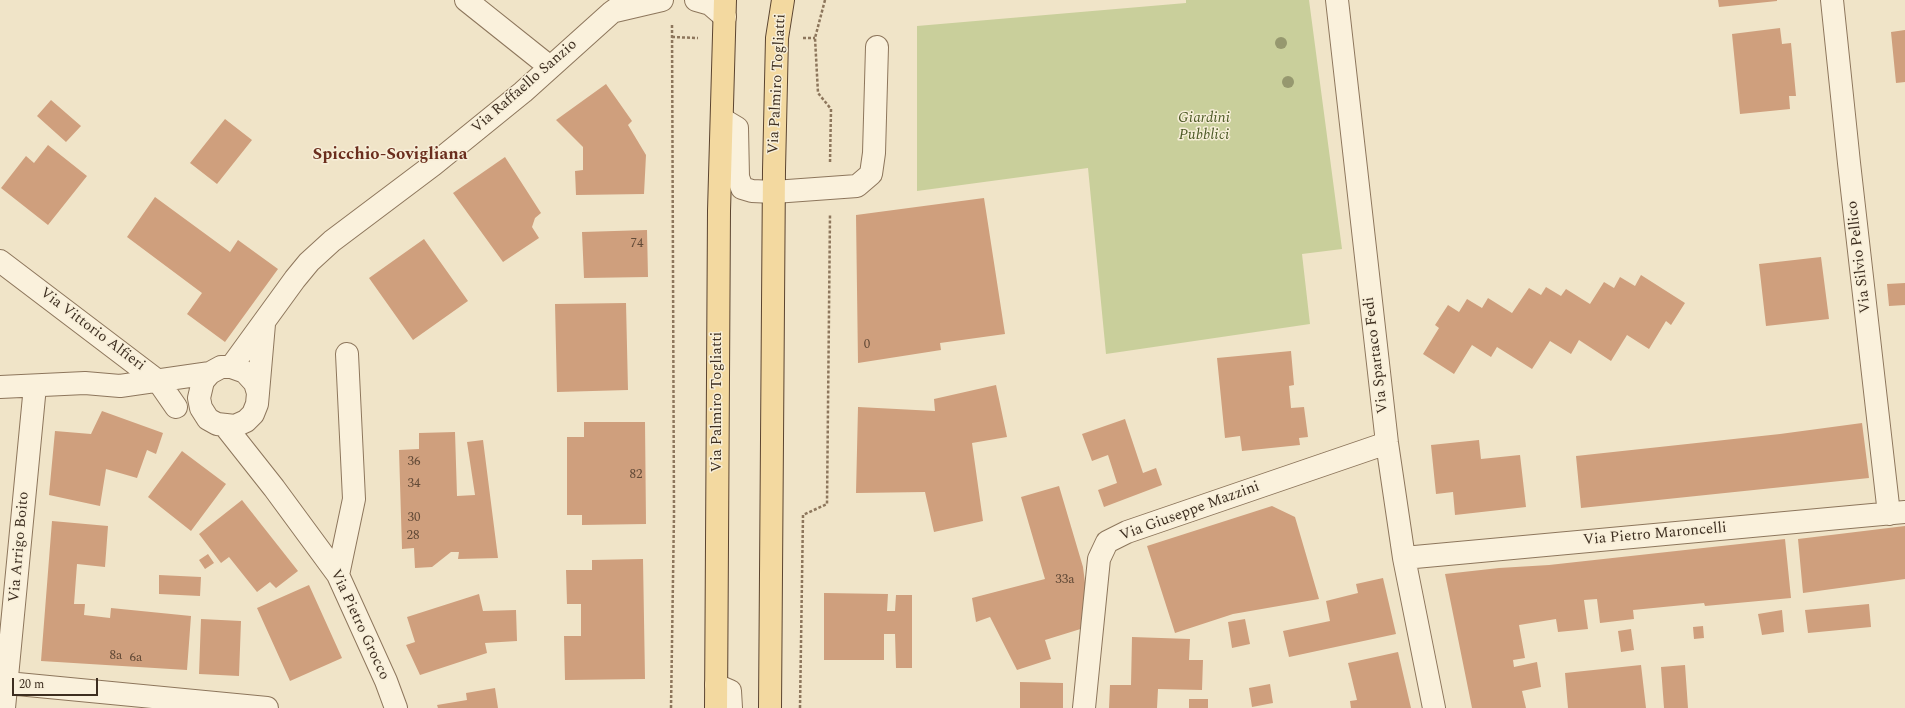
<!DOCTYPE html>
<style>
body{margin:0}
#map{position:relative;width:1905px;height:708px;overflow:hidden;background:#f0e4c8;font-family:Spectral,serif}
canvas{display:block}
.scale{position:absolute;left:12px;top:678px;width:86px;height:18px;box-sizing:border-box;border:2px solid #3d2e20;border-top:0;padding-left:5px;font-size:12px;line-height:14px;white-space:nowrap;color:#3d2e20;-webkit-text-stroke:3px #f7eed8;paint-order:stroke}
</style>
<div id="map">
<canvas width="1905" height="708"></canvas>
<div class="scale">20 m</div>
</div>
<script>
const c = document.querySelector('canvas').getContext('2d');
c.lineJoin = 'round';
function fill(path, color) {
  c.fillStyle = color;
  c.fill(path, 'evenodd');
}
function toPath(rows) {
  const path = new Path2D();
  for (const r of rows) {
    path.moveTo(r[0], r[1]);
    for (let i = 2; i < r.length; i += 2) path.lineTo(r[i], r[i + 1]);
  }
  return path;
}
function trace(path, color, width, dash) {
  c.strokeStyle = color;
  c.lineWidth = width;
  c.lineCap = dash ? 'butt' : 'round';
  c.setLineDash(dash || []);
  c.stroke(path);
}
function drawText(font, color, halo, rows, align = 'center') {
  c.font = font + ' Spectral,serif';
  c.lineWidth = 3;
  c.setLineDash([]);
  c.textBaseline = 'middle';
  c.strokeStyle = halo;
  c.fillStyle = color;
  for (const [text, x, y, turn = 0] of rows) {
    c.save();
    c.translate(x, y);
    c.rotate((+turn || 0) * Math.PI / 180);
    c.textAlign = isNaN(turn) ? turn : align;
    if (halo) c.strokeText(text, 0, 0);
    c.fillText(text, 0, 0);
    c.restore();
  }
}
fill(toPath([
 [1186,0,1309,0,1342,249,1302,254,1310,324,1106,354,1088,168,917,191,917,26,1186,3]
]), '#c9cf9b');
fill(toPath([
 [1718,0,1777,0,1777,1,1719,7],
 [1780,28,1782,44,1791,43,1796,96,1789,96,1790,109,1740,114,1732,34],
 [1905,30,1905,82,1896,83,1891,32],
 [606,84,632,121,628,125,646,155,644,194,576,195,575,171,583,170,583,147,556,120],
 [51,100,81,126,66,142,37,116],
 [225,119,252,140,217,184,190,163],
 [48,145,87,176,48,225,1,188,26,156,34,163],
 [505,157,541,213,535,218,532,227,539,238,503,262,453,193],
 [155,197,230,252,238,240,278,269,225,342,187,314,202,293,127,237],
 [984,198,1005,334,940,343,941,350,858,363,856,215],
 [647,230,648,277,584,278,582,232],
 [424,239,468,301,413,340,369,278],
 [1821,257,1829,319,1766,326,1759,264],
 [1641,275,1685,303,1671,325,1666,321,1649,349,1627,335,1611,361,1579,340,1571,354,1550,341,1532,369,1497,347,1491,357,1472,345,1454,374,1423,354,1439,328,1435,325,1448,305,1459,312,1467,299,1482,308,1488,298,1512,313,1529,288,1541,295,1546,287,1561,296,1566,289,1590,304,1604,282,1614,288,1620,277,1635,286],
 [1905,283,1905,305,1889,306,1887,284],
 [626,303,628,390,557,392,555,304],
 [1291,351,1294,385,1289,386,1291,408,1304,407,1308,437,1299,438,1300,445,1242,451,1240,436,1225,438,1217,358],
 [996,385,1007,437,972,443,983,521,934,532,925,492,856,493,858,407,935,411,934,399],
 [102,411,163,433,156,454,147,450,137,478,106,469,100,506,49,495,55,431,91,434],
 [1125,419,1143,473,1156,468,1162,485,1104,507,1098,490,1117,483,1108,455,1092,461,1082,434],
 [584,422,645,422,646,524,582,525,582,515,567,515,567,437,584,437],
 [1862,423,1869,478,1581,508,1576,456,1780,434],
 [455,432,457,496,475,495,467,442,483,440,498,558,458,559,459,552,451,552,432,567,415,568,414,548,402,549,399,450,419,449,419,433],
 [1479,440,1481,459,1520,455,1526,507,1455,515,1453,492,1436,494,1431,445],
 [182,451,226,484,191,531,148,497],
 [1059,486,1083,567,1088,606,1087,627,1045,640,1051,659,1017,670,990,617,976,622,972,598,1045,579,1021,497],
 [242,500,298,571,276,588,270,582,257,592,229,557,221,563,199,534],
 [1272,506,1295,517,1319,599,1233,614,1175,633,1147,546],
 [52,521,108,526,105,567,77,564,74,604,85,604,84,615,110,618,111,608,191,616,187,670,41,661],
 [1905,526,1905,579,1803,593,1798,539],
 [1785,539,1791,598,1705,606,1704,603,1633,610,1634,619,1600,623,1597,599,1584,600,1588,629,1558,632,1556,619,1519,625,1525,658,1513,660,1514,667,1537,662,1541,687,1522,691,1526,708,1472,708,1445,574,1499,568,1549,565],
 [208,554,214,563,205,569,199,560],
 [643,559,645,679,565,680,564,636,581,636,581,604,567,604,566,570,592,570,592,560],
 [159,575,201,577,200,596,159,594],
 [1383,578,1396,634,1289,657,1283,631,1330,621,1326,601,1358,593,1356,584],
 [309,585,342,658,290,681,257,608],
 [824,593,888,594,887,611,895,611,896,595,912,595,912,668,896,668,895,634,884,634,884,660,824,660],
 [479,594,483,611,516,610,517,641,485,643,487,653,420,675,406,645,415,642,407,617],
 [1869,604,1871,627,1808,633,1805,610],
 [1782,610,1784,632,1762,635,1758,614],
 [201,619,241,621,239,676,199,674],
 [1245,619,1250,644,1232,648,1228,622],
 [1703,626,1704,638,1694,639,1693,627],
 [1631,629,1634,650,1621,652,1618,631],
 [1132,637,1190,639,1189,660,1203,660,1202,690,1158,689,1157,708,1109,708,1110,685,1131,685],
 [1398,652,1411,708,1351,708,1350,701,1357,700,1348,663],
 [1641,665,1646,708,1568,708,1565,673],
 [1685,665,1688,708,1664,708,1661,667],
 [1020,682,1063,683,1063,708,1020,708],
 [1270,684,1273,703,1252,707,1249,688],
 [495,688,498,708,438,708,437,705,467,700,466,693],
 [1189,699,1208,699,1208,708,1189,708]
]), '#cf9f7d');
const minor = toPath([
 [466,0,550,67],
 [696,0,710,4,725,17],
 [1337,0,1387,443,1404,558,1434,708],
 [1832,0,1849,163,1889,514],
 [615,11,662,0],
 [722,119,737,128,738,177,742,188,752,191,774,192,857,186,871,174,874,153,877,47],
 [0,261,158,381,176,407],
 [231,367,295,279,309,262,332,241,433,165,523,92,612,12,629,0],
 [0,387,85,383,120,386,210,373],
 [258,393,255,383,245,372,231,367,221,367,210,373,203,381,199,398,201,408,208,419,217,424,235,426,246,421,253,414,257,404,258,393,264,324],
 [225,426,274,488,338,575,386,681,396,708],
 [1404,558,1905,512],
 [338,575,354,499,347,354],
 [7,683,267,708],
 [716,685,730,691,731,708],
 [4,708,35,386],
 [1084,708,1099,559,1107,542,1127,532,1387,443]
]);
const major = toPath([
 [716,708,719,211,725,0],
 [770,708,774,170,777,38,783,0]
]);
trace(minor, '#8d765c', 24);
trace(major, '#5b4430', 24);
trace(toPath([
 [825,0,815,38,818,93,831,109,830,163],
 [672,37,698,38],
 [803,38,815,38],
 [671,708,674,514,672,23],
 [800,708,803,515,827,504,830,214]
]), '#8d765c', 2.5, [3, 2]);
trace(minor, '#faf1dc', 22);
trace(major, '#f3d9a0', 22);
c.fillStyle = '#96986f';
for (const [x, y] of [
 [1281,43],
 [1288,82]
]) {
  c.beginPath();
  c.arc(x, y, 6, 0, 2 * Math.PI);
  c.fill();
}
drawText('13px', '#624a37', null, [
 ["74",637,244],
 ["0",867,345],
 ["36",414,462],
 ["82",636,475],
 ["34",414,484],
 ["30",414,518],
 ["28",413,536],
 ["33a",1065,580],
 ["8a",116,656],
 ["6a",136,658]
]);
drawText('15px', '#3d2e20', '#f7eed8', [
 ["Via Palmiro Togliatti",778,84,-87],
 ["Via Raffaello Sanzio",525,87,-41],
 ["Via Silvio Pellico",1860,257,-97],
 ["Via Vittorio Alfieri",92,330,37],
 ["Via Spartaco Fedi",1377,355,-97],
 ["Via Palmiro Togliatti",718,402,-90],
 ["Via Giuseppe Mazzini",1190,512,-20],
 ["Via Pietro Maroncelli",1655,535,-5],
 ["Via Arrigo Boito",20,547,-85],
 ["Via Pietro Grocco",359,625,65]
]);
drawText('italic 15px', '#4d5a26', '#f7eed8', [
 ["Giardini",1204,119],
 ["Pubblici",1204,136]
]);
drawText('bold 17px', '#6b2e1e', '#f7eed8', [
 ["Spicchio-Sovigliana",390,156]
]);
</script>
